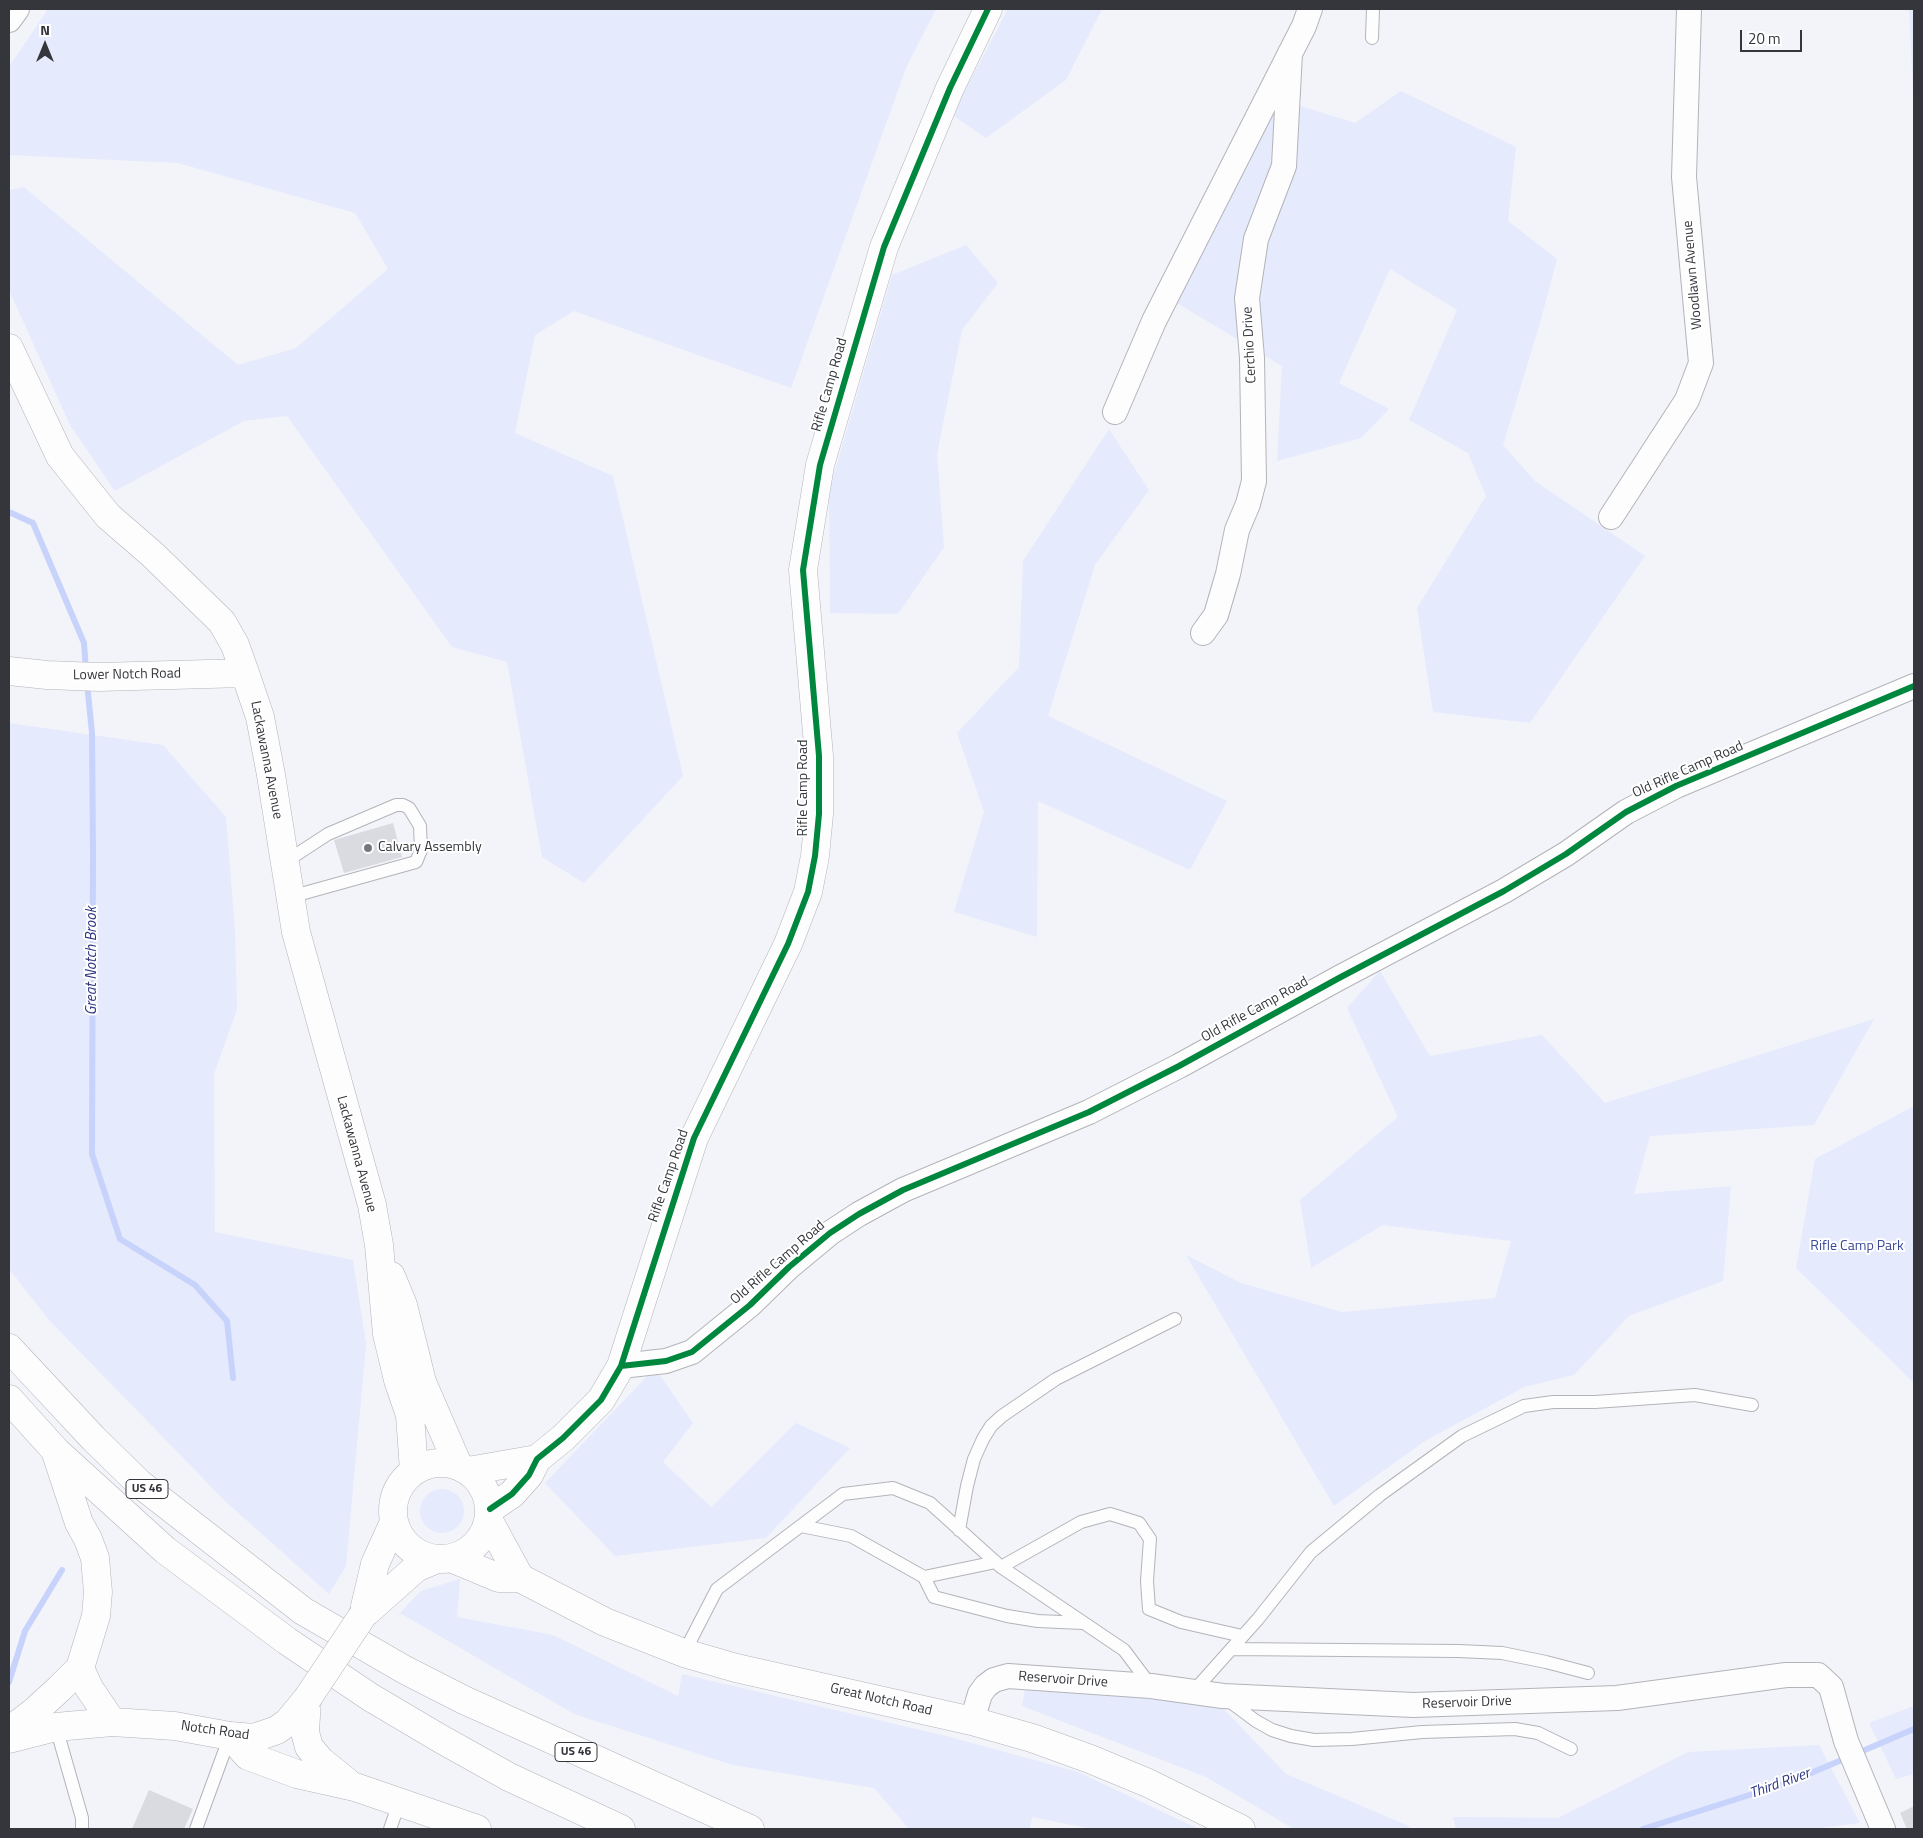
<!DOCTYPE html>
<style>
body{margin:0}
#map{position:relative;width:1923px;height:1838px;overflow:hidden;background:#f3f4fa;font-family:"Titillium Web",sans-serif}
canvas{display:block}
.frame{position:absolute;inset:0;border:10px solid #34363b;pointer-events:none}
.north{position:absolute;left:20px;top:20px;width:50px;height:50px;-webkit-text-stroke:4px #fff;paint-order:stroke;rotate:0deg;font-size:14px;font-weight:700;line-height:20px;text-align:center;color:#34363b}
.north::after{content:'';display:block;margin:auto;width:18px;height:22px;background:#34363b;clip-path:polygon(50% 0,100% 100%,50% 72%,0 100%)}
.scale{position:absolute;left:1740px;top:30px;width:62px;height:22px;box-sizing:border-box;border:2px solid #34363b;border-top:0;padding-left:6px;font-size:15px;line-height:18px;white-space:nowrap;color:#34363b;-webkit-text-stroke:4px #fff;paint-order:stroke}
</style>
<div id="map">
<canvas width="1923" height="1838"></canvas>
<div class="frame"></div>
<div class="north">N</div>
<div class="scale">20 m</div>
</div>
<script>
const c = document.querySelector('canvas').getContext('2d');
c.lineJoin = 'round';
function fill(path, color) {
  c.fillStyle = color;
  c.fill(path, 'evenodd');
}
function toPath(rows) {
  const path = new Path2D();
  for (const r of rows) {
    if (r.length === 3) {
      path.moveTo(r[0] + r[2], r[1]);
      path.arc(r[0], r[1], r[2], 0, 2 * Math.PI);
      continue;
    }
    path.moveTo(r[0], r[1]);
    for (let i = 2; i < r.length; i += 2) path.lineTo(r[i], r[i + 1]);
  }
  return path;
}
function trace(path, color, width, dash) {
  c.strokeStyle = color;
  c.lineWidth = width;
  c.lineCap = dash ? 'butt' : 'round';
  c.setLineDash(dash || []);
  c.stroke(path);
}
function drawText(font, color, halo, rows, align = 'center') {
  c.font = font + ' "Titillium Web",sans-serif';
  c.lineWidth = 4;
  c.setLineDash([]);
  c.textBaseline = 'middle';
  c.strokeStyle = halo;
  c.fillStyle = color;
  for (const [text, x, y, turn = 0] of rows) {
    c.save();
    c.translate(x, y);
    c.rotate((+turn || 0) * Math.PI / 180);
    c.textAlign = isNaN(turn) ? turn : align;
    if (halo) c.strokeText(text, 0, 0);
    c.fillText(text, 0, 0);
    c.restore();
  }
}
fill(toPath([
 [48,9,936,9,906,68,791,388,574,311,535,335,515,433,613,476,683,776,584,883,542,857,507,662,452,647,287,416,244,421,115,491,70,425,9,290,9,190,24,187,238,365,296,348,388,269,355,213,178,163,9,155,9,67],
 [1008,9,1102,9,1066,80,986,138,952,115],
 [1909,9,1914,9,1914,114],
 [1401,91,1516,147,1508,221,1557,259,1540,323,1503,445,1535,481,1645,556,1530,723,1433,712,1417,608,1486,496,1468,453,1409,420,1457,310,1390,269,1339,383,1389,409,1361,438,1277,461,1282,366,1172,300,1278,99,1355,123],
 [966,245,998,283,962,330,937,454,944,547,898,614,830,613,829,491,892,275],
 [1109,429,1149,490,1095,565,1048,716,1227,801,1190,870,1038,801,1037,937,954,912,984,812,957,733,1019,667,1023,561],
 [9,723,163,745,226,817,235,931,237,1009,214,1074,215,1232,353,1260,366,1344,346,1566,329,1594,226,1502,49,1320,9,1269],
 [1380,971,1430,1056,1542,1035,1605,1103,1874,1019,1814,1125,1650,1136,1634,1194,1731,1186,1723,1281,1629,1316,1574,1375,1524,1387,1425,1441,1334,1506,1186,1255,1241,1283,1342,1312,1495,1298,1511,1241,1383,1225,1311,1268,1300,1200,1398,1117,1347,1008],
 [1914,1106,1914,1383,1796,1268,1815,1159],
 [655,1368,693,1423,663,1462,711,1507,796,1423,850,1448,766,1538,615,1556,545,1483],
 [442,1511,22],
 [460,1579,457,1617,553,1635,678,1696,682,1674,946,1736,1078,1772,1199,1829,1092,1829,1032,1817,1030,1829,909,1829,874,1788,733,1765,574,1714,400,1613,421,1591],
 [1025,1690,1218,1703,1286,1774,1409,1826,1410,1829,1294,1829,1206,1777,1022,1706],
 [1914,1706,1914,1774,1896,1779,1869,1723],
 [1819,1745,1860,1823,1813,1829,1456,1829,1453,1817,1558,1818,1688,1752]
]), '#e5eafc');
trace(toPath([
 [9,512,33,523,84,643,86,671],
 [87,683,92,733,93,854,92,1154,120,1239,195,1285,227,1321,233,1378],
 [9,1682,25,1631,62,1570],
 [1643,1829,1790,1782,1914,1729]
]), '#c8d3fb', 6);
fill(toPath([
 [393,823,402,857,344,873,334,840],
 [149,1790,193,1809,184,1829,132,1829],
 [1914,1806,1914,1829,1907,1829,1900,1813]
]), '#dadbe0');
const lane = toPath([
 [1372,38,1373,9],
 [285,862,328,834,396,805,403,805,409,808,420,826,421,850,416,862,290,897],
 [801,1526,851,1536,924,1577,934,1597,1007,1616,1038,1621,1083,1623],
 [959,1530,967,1486,974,1459,983,1439,991,1426,1002,1416,1056,1379,1175,1319],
 [1001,1567,1081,1522,1110,1514,1139,1523,1150,1539,1147,1581,1149,1609,1181,1622,1242,1636],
 [924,1577,996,1562],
 [1231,1649,1459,1651,1502,1653,1546,1662,1588,1673],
 [684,1653,717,1589,843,1494,893,1488,930,1503,1001,1567,1124,1650,1151,1686],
 [1192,1693,1258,1619,1311,1552,1380,1495,1462,1436,1524,1406,1553,1402,1595,1402,1695,1395,1752,1405],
 [1225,1698,1256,1721,1272,1730,1291,1736,1314,1740,1352,1739,1422,1732,1515,1729,1538,1733,1571,1749],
 [56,1727,82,1818,82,1829],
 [196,1829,230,1736],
 [390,1829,399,1803]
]);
const street = toPath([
 [9,20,17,9],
 [1115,412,1154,321,1304,26,1310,9],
 [1611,517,1687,400,1701,363,1684,177,1689,9],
 [1203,633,1216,615,1228,574,1237,530,1248,504,1254,481,1252,358,1247,298,1256,239,1284,166,1290,53],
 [621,1366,666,1361,692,1352,750,1305,789,1267,830,1233,859,1214,903,1190,1089,1112,1179,1066,1339,978,1504,891,1566,854,1626,812,1676,786,1914,686],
 [972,1721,980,1694,986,1686,994,1680,1008,1676,1151,1686,1223,1696,1413,1705,1617,1698,1786,1675,1818,1675,1831,1687,1846,1741,1883,1829]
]);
const secondary = toPath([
 [9,348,60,456,108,516,153,555,222,622,235,645,245,673,260,717,271,775,296,932,372,1205,379,1245,387,1334,398,1380,410,1415,414,1471],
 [9,671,47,675,99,677,245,673],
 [391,1276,403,1305,422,1382,458,1465],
 [441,1511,48],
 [468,1471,537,1459],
 [490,1509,512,1494,529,1475,537,1459,563,1438,601,1400,621,1366,694,1138,788,944,808,892,815,856,819,814,819,756,803,570,820,465,884,247,950,88,988,9],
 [489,1521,520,1578],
 [451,1558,499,1578,520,1578,605,1622,684,1653,736,1668,972,1721,1032,1738,1090,1759,1148,1783,1241,1829],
 [363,1615,375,1564,394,1522],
 [363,1615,416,1568,437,1559],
 [9,1739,56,1727,112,1722,175,1726,230,1736,254,1738,277,1730,288,1722,307,1699]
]);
const highway = toPath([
 [9,1348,93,1438,140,1484,303,1611,405,1670,464,1700,750,1829],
 [9,1399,56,1451,165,1550,287,1641,370,1697,441,1739,509,1777,621,1829],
 [80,1668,89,1688,112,1722],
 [307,1699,305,1732,309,1747,321,1761,347,1782],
 [9,1731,35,1711,60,1688,80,1668,96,1616,98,1592,95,1558,88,1539,79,1523,56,1453],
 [230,1736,248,1756,297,1774,355,1787,477,1829]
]);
trace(lane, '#b3b4b9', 14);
trace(street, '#b3b4b9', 26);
trace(secondary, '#b3b4b9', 29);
trace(highway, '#b3b4b9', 29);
trace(lane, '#fdfdfe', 12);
trace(street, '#fdfdfe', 24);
trace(secondary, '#fdfdfe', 28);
trace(highway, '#fdfdfe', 28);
const secondaryBridge = toPath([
 [307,1699,363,1615]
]);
trace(secondaryBridge, '#b3b4b9', 29, []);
trace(secondaryBridge, '#fdfdfe', 28);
trace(toPath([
 [621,1366,666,1361,692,1352,750,1305,789,1267,830,1233,859,1214,903,1190,1089,1112,1179,1066,1339,978,1504,891,1566,854,1626,812,1676,786,1914,686],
 [490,1509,512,1494,529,1475,537,1459,563,1438,601,1400,621,1366,694,1138,788,944,808,892,815,856,819,814,819,756,803,570,820,465,884,247,950,88,988,9]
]), '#00873e', 6);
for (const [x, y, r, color] of [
 [368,848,5,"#77787e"]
]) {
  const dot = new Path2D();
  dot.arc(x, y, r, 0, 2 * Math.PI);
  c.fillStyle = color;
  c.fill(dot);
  trace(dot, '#fff', 2);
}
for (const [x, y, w] of [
 [147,1489,42],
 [576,1752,42]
]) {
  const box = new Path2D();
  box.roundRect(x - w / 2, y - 9.5, w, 19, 4);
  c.fillStyle = '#fff';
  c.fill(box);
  trace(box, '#34363b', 1);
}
drawText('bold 12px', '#34363b', null, [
 ["US 46",147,1489],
 ["US 46",576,1752]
]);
drawText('14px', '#34363b', '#fff', [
 ["Woodlawn Avenue",1693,275,-95],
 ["Cerchio Drive",1250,345,-93],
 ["Rifle Camp Road",830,385,-74],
 ["Lower Notch Road",127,675,-1],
 ["Lackawanna Avenue",266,760,79],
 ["Old Rifle Camp Road",1688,770,-24],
 ["Rifle Camp Road",804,788,-90],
 ["Old Rifle Camp Road",1255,1010,-29],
 ["Lackawanna Avenue",356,1154,75],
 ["Rifle Camp Road",669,1176,-71],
 ["Old Rifle Camp Road",778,1263,-41],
 ["Reservoir Drive",1063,1680,4],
 ["Great Notch Road",881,1700,13],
 ["Reservoir Drive",1467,1703,-2],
 ["Notch Road",215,1731,8]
]);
drawText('14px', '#34363b', '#fff', [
 ["Calvary Assembly",378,848]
], 'left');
drawText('14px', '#3c4b98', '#fff', [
 ["Rifle Camp Park",1857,1247]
]);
drawText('italic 15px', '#2c3783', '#fff', [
 ["Great Notch Brook",92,961,-90],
 ["Third River",1780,1784,-20]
]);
</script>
